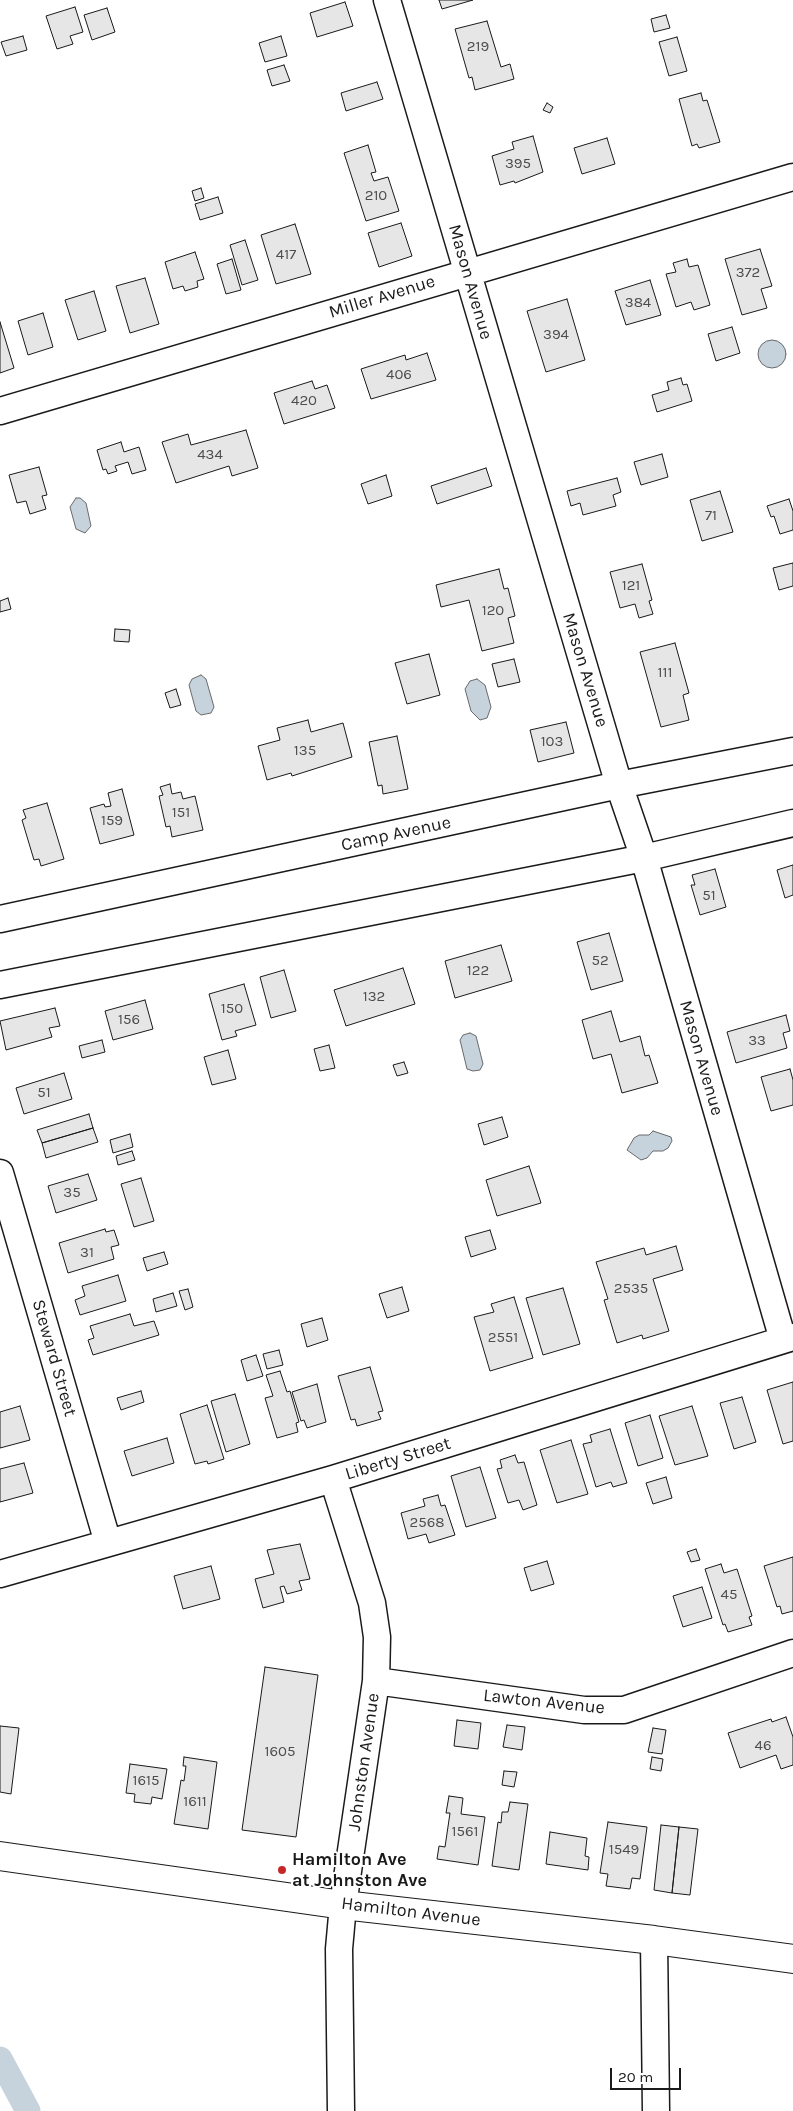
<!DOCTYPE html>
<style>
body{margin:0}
#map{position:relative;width:793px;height:2111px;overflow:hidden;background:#fff;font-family:Karla,sans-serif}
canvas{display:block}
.scale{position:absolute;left:610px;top:2068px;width:71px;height:22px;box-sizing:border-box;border:2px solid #1a1a1a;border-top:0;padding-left:6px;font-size:15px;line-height:18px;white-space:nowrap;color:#1a1a1a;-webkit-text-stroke:4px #fff;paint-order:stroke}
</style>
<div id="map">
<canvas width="793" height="2111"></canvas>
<div class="scale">20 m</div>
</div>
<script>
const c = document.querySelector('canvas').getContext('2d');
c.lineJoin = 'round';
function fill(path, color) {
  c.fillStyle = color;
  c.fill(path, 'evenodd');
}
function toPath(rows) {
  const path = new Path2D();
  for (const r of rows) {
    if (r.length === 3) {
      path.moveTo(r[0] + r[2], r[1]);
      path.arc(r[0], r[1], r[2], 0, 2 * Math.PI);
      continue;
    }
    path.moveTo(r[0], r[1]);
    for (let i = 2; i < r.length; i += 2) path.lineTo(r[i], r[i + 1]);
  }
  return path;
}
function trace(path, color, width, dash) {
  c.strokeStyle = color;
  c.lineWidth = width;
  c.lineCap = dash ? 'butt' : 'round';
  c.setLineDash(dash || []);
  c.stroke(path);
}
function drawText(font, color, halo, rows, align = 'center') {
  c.font = font + ' Karla,sans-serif';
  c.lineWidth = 4;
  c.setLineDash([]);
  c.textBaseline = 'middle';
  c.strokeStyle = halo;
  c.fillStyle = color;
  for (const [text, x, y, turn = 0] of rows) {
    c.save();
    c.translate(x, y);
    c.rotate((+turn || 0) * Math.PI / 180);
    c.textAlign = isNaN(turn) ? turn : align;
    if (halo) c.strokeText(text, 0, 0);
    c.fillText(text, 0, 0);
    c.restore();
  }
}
const water = toPath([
 [772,354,14],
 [76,498,80,498,86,503,91,526,85,533,76,529,70,507,76,498],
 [201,675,206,679,214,707,211,713,201,715,196,711,189,685,192,679,201,675],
 [477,679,485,685,491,707,487,718,480,720,471,711,465,689,470,681,477,679],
 [470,1033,476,1036,483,1064,480,1070,473,1071,467,1069,460,1040,463,1035,470,1033],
 [653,1131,671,1137,672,1141,668,1148,663,1151,653,1151,647,1158,641,1160,627,1150,634,1138,639,1135,649,1135,653,1131]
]);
fill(water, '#c6d2dc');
trace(water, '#6a6a6a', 1);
trace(toPath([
 [0,2059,28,2111]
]), '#c6d2dc', 25);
const building = toPath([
 [439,0,473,0,442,9,439,0],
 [345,2,353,26,317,37,310,13,345,2],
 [75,7,83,32,70,36,73,44,57,49,46,16,75,7],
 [107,8,115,32,92,40,84,15,107,8],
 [666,15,670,28,654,32,651,19,666,15],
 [487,21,501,67,510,64,514,79,475,90,472,77,469,78,455,29,487,21],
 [23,36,27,50,6,56,1,42,23,36],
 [281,36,287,56,265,62,259,43,281,36],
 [677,37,687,71,669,76,659,42,677,37],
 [284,65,290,81,272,86,267,70,284,65],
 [377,82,383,99,346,111,341,93,377,82],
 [701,93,703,101,707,100,720,142,699,148,697,144,692,146,679,99,701,93],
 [547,103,553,107,550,113,543,110,547,103],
 [533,136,543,172,515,183,514,181,500,185,492,156,514,149,512,142,533,136],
 [607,138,615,164,582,174,574,148,607,138],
 [368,145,376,172,371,173,374,181,388,177,399,211,366,221,344,153,368,145],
 [201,188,204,198,195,201,192,191,201,188],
 [218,197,223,213,200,220,195,204,218,197],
 [401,223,412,256,379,267,368,233,401,223],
 [295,224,311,274,276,284,261,235,295,224],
 [245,240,258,280,242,285,230,245,245,240],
 [760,249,772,286,761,289,767,308,742,315,725,259,760,249],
 [195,252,204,279,197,281,198,287,185,291,183,286,173,289,165,262,195,252],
 [232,259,241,290,226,294,217,264,232,259],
 [687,259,689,267,698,265,710,305,694,310,691,302,676,307,666,274,676,272,673,263,687,259],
 [145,278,159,324,130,333,116,286,145,278],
 [650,280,661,315,626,325,615,291,650,280],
 [94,291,106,331,78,340,65,300,94,291],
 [567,299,585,360,546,372,527,311,567,299],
 [43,313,53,347,28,355,18,321,43,313],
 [0,322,14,368,0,373,0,322],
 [732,327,740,353,716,361,708,334,732,327],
 [427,353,436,380,371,399,361,369,405,355,406,360,427,353],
 [681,378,683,385,687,384,692,401,657,412,652,395,669,390,667,382,681,378],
 [312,381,315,389,327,385,335,408,284,424,274,393,312,381],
 [246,430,258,468,232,476,229,466,176,483,162,442,188,434,191,445,246,430],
 [121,442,124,452,139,447,146,470,132,474,128,462,115,466,117,471,108,474,106,469,103,470,97,450,121,442],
 [662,454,668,477,641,485,634,462,662,454],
 [39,467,47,495,42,496,46,509,30,514,26,501,17,503,9,475,39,467],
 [486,468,492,486,437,504,431,486,486,468],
 [386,475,392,496,368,504,361,484,386,475],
 [617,478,621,492,613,495,616,506,583,515,580,503,571,506,567,491,617,478],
 [720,491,733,532,702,541,690,500,720,491],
 [789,499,793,511,793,530,780,534,774,516,771,517,767,506,789,499],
 [793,563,793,586,779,590,773,568,793,563],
 [642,564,652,600,649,601,653,614,639,618,635,604,620,608,610,572,642,564],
 [499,569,504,589,508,588,515,616,508,618,514,643,482,651,469,600,441,607,436,585,499,569],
 [8,598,11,609,0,612,0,601,8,598],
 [115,629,130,630,129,642,114,641,115,629],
 [675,643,689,693,683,695,689,720,661,727,640,652,675,643],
 [429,654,440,695,407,704,395,663,429,654],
 [514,659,520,682,498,687,492,664,514,659],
 [176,689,181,705,170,708,165,693,176,689],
 [308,720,311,732,343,723,352,757,292,776,291,773,267,780,258,746,280,740,277,728,308,720],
 [566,722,574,753,538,762,530,730,566,722],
 [397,736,408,789,383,794,382,785,378,786,369,742,397,736],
 [170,784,172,794,181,792,183,799,195,796,203,830,172,837,170,826,166,827,159,796,163,795,160,787,170,784],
 [122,789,134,835,100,844,90,808,104,804,105,807,111,806,108,793,122,789],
 [47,803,64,859,41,866,39,859,34,860,22,820,26,818,23,810,47,803],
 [793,865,793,895,785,898,777,870,793,865],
 [715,869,726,907,700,915,691,885,695,885,692,875,715,869],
 [609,933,623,981,591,990,577,942,609,933],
 [501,945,512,981,455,998,445,961,501,945],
 [403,968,415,1004,346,1026,334,990,403,968],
 [284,970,296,1011,271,1018,260,977,284,970],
 [244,984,256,1025,235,1031,237,1036,222,1040,209,994,244,984],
 [145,1000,153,1029,113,1040,105,1011,145,1000],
 [55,1008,60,1026,49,1028,52,1037,6,1050,0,1021,55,1008],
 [611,1011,620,1042,640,1036,645,1056,649,1055,658,1083,622,1093,611,1054,593,1059,582,1020,611,1011],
 [786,1015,790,1031,783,1033,787,1048,736,1063,727,1032,786,1015],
 [102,1040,105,1052,82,1058,79,1046,102,1040],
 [329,1045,335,1068,320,1071,314,1049,329,1045],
 [228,1050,236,1079,212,1085,204,1057,228,1050],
 [404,1062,408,1073,397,1076,393,1065,404,1062],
 [790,1069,793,1080,793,1105,771,1111,761,1077,790,1069],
 [64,1073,72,1099,24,1114,16,1088,64,1073],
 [89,1114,93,1128,42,1143,37,1130,89,1114],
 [502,1117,508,1137,484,1145,478,1124,502,1117],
 [93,1128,98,1142,46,1158,42,1143,93,1128],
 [130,1134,133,1147,113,1153,110,1140,130,1134],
 [132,1151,135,1160,118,1165,116,1156,132,1151],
 [529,1166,541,1203,497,1216,486,1180,529,1166],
 [88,1174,97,1200,56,1213,48,1186,88,1174],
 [141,1178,154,1221,134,1227,121,1184,141,1178],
 [105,1229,106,1232,114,1230,119,1245,111,1247,114,1259,68,1273,59,1243,105,1229],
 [490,1230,496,1249,471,1257,465,1237,490,1230],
 [676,1246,683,1270,653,1279,669,1331,643,1339,642,1335,617,1343,604,1300,608,1299,596,1262,644,1248,646,1255,676,1246],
 [164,1252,168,1264,147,1271,143,1258,164,1252],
 [118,1275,126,1301,80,1315,75,1300,85,1296,82,1286,118,1275],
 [402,1287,409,1311,387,1318,379,1294,402,1287],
 [563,1288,580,1344,543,1355,526,1298,563,1288],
 [188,1289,193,1307,185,1310,179,1291,188,1289],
 [173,1293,177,1306,156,1312,153,1299,173,1293],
 [514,1297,533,1358,490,1371,474,1317,494,1312,491,1304,514,1297],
 [130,1314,134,1326,154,1321,159,1335,93,1355,88,1340,94,1338,90,1326,130,1314],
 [322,1318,328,1340,307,1347,301,1324,322,1318],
 [279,1350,283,1365,267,1369,263,1354,279,1350],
 [256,1355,263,1376,247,1381,241,1360,256,1355],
 [370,1367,383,1411,378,1412,381,1419,357,1426,355,1419,351,1420,338,1376,370,1367],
 [280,1371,287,1392,290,1391,299,1422,296,1423,298,1432,277,1438,265,1398,273,1396,266,1375,280,1371],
 [793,1382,793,1441,783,1444,767,1390,793,1382],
 [317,1384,326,1422,307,1428,304,1420,301,1421,292,1392,317,1384],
 [141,1391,144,1402,121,1410,117,1398,141,1391],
 [235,1394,250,1444,226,1452,211,1401,235,1394],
 [742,1397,756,1442,734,1449,720,1403,742,1397],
 [207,1405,224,1459,208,1464,207,1461,195,1464,180,1414,207,1405],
 [20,1406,30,1440,0,1448,0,1412,20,1406],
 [692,1406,708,1456,675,1465,659,1416,692,1406],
 [650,1415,663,1458,638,1466,625,1423,650,1415],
 [610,1429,627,1483,613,1487,611,1482,596,1487,583,1444,592,1442,590,1435,610,1429],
 [167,1438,174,1463,132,1476,124,1451,167,1438],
 [571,1440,588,1494,557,1503,540,1450,571,1440],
 [515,1455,518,1463,524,1462,537,1505,523,1510,519,1500,508,1503,497,1469,502,1468,500,1460,515,1455],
 [24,1463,33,1493,0,1502,0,1469,24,1463],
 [480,1467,496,1518,466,1527,451,1476,480,1467],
 [666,1477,672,1498,653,1504,646,1483,666,1477],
 [438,1495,441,1506,445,1505,455,1535,429,1543,426,1534,408,1539,401,1513,425,1506,423,1499,438,1495],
 [300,1544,310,1579,299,1581,302,1590,287,1594,284,1586,280,1587,284,1602,263,1608,255,1579,274,1574,267,1550,300,1544],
 [696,1549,700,1560,691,1562,687,1552,696,1549],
 [793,1557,793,1611,782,1614,780,1606,777,1607,764,1566,793,1557],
 [547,1561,554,1584,531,1591,524,1568,547,1561],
 [721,1564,724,1573,737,1569,752,1616,749,1617,752,1625,728,1632,725,1624,723,1625,705,1569,721,1564],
 [211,1566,220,1599,183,1609,174,1576,211,1566],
 [702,1587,712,1618,683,1627,673,1596,702,1587],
 [265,1667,318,1675,296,1837,242,1830,265,1667],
 [786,1717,793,1737,793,1765,781,1769,776,1755,740,1768,728,1733,771,1719,772,1722,786,1717],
 [457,1720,481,1723,478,1749,454,1746,457,1720],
 [507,1725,525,1727,522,1750,503,1747,507,1725],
 [0,1726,19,1728,11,1794,0,1792,0,1726],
 [653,1728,666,1730,662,1754,648,1752,653,1728],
 [184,1757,217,1762,208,1829,174,1824,181,1780,184,1781,186,1766,183,1766,184,1757],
 [652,1757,663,1759,661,1771,650,1769,652,1757],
 [130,1764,167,1769,162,1799,152,1797,151,1804,134,1802,135,1794,126,1793,130,1764],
 [504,1771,517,1772,514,1787,502,1785,504,1771],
 [449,1796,463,1798,461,1814,485,1817,478,1865,437,1859,439,1846,445,1847,450,1813,446,1813,449,1796],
 [510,1802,528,1804,519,1870,492,1866,498,1822,501,1823,502,1812,508,1812,510,1802],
 [608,1822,647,1827,640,1879,632,1878,630,1889,606,1886,608,1874,600,1873,608,1822],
 [661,1825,679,1827,672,1893,654,1890,661,1825],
 [679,1827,698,1829,690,1895,672,1893,679,1827],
 [550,1832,587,1838,585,1856,589,1857,588,1870,546,1864,550,1832]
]);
fill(building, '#e6e6e6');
trace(building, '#1a1a1a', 1);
const minor = toPath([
 [387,0,619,785,644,858,783,1340],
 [0,411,793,177],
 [0,919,619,785,793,751],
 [0,985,644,858,793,823],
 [0,1173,108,1543],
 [333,1479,372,1603,377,1637,376,1681,343,1905,339,1949,341,2111],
 [0,1574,333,1479,793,1337],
 [376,1681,584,1710,624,1710,793,1653],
 [654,1940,656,2111]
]);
const major = toPath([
 [0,1856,343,1905,654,1940,793,1959]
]);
trace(minor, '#1a1a1a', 29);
trace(major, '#1a1a1a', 30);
trace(minor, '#fff', 26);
trace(major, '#fff', 28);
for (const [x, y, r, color] of [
 [282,1870,5,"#c62828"]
]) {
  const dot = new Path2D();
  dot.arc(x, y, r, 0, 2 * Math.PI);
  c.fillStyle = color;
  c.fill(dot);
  trace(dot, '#fff', 2);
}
drawText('15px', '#4d4d4d', null, [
 ["219",478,47],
 ["395",518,164],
 ["210",376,196],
 ["417",286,255],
 ["372",748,273],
 ["384",638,303],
 ["394",556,335],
 ["406",399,375],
 ["420",304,401],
 ["434",210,455],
 ["71",711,516],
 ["121",631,586],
 ["120",493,611],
 ["111",665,673],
 ["103",552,742],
 ["135",305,751],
 ["151",181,813],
 ["159",112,821],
 ["51",709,896],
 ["52",600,961],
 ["122",478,971],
 ["132",374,997],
 ["150",232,1009],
 ["156",129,1020],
 ["33",757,1041],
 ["51",44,1093],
 ["35",72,1193],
 ["31",87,1253],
 ["2535",631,1289],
 ["2551",503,1338],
 ["2568",427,1523],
 ["45",729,1595],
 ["46",763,1746],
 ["1605",280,1752],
 ["1615",146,1781],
 ["1611",195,1802],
 ["1561",465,1832],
 ["1549",624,1850]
]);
drawText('18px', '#1a1a1a', '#fff', [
 ["Mason Avenue",470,282,74],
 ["Miller Avenue",382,297,-17],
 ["Mason Avenue",585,670,73],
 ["Camp Avenue",396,834,-12],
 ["Mason Avenue",701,1058,74],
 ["Steward Street",54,1358,74],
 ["Liberty Street",398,1459,-17],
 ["Lawton Avenue",544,1702,6],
 ["Johnston Avenue",364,1762,-82],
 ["Hamilton Avenue",411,1912,7]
]);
drawText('bold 18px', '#1a1a1a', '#fff', [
 ["Hamilton Ave",292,1860],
 ["at Johnston Ave",292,1881]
], 'left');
</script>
